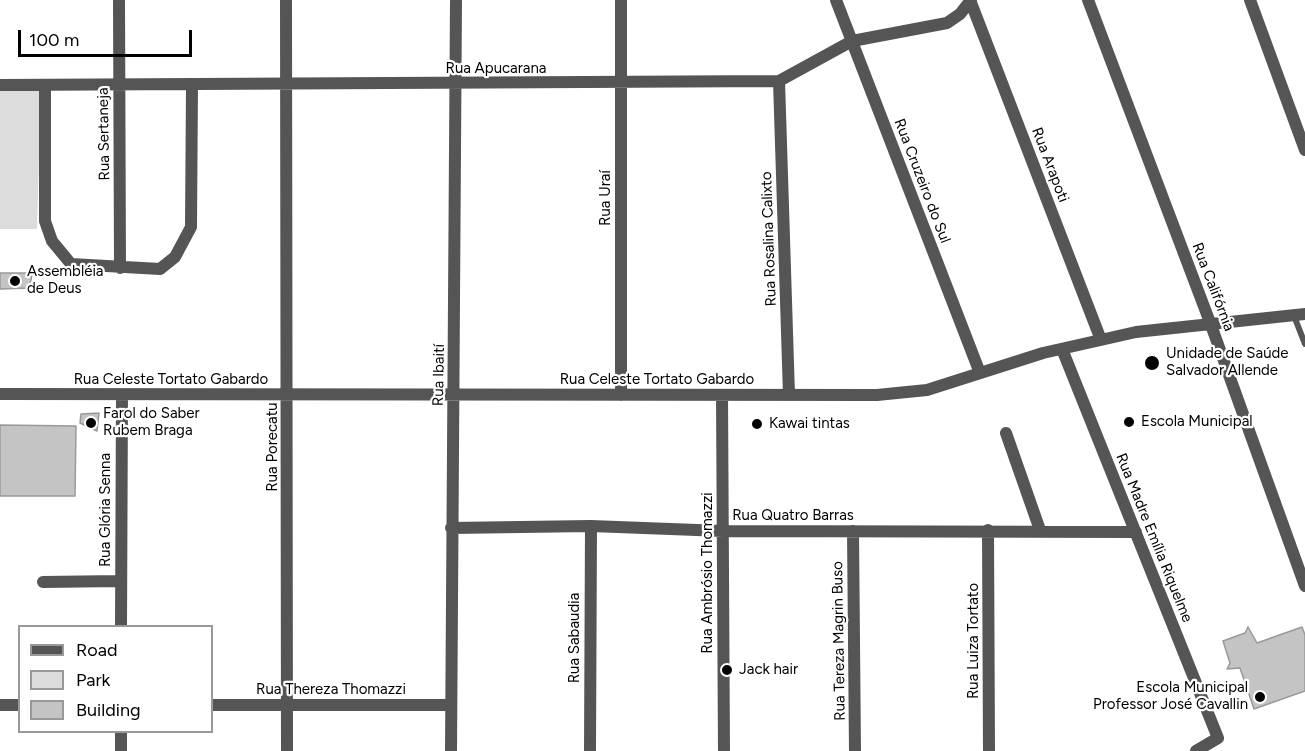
<!DOCTYPE html>
<meta charset="utf-8">
<style>
body{margin:0}
#map{position:relative;width:1305px;height:751px;overflow:hidden;background:#fff;font-family:Figtree,sans-serif}
canvas{display:block}
.legend{position:absolute;left:18px;top:625px;width:195px;height:108px;box-sizing:border-box;background:#fff;border:2px solid #999;margin:0;padding:8px 10px;list-style:none;font-size:18px;color:#000}
.legend li{display:flex;align-items:center;gap:12px;height:30px}
.legend b{width:30px;border:2px solid #999}
.scale{position:absolute;left:18px;top:30px;width:174px;height:27px;box-sizing:border-box;border:3px solid #000;border-top:0;padding-left:8px;font-size:18px;line-height:21px;white-space:nowrap;color:#000;-webkit-text-stroke:4px #fff;paint-order:stroke}
</style>
<div id="map">
<canvas width="1305" height="751"></canvas>
<ul class="legend">
<li><b style="height:8px;background:#555"></b>Road</li>
<li><b style="height:16px;background:#dcdcdc"></b>Park</li>
<li><b style="height:16px;background:#c4c4c4"></b>Building</li>
</ul>
<div class="scale">100 m</div>
</div>
<script>
const c = document.querySelector('canvas').getContext('2d');
c.lineJoin = 'round';
function fill(path, color) {
  c.fillStyle = color;
  c.fill(path, 'evenodd');
}
function toPath(rows) {
  const path = new Path2D();
  for (const r of rows) {
    path.moveTo(r[0], r[1]);
    for (let i = 2; i < r.length; i += 2) path.lineTo(r[i], r[i + 1]);
  }
  return path;
}
function trace(path, color, width, dash) {
  c.strokeStyle = color;
  c.lineWidth = width;
  c.lineCap = dash ? 'butt' : 'round';
  c.setLineDash(dash || []);
  c.stroke(path);
}
function drawText(font, color, halo, rows, align = 'center') {
  c.font = font + ' Figtree,sans-serif';
  c.lineWidth = 4.5;
  c.setLineDash([]);
  c.textBaseline = 'middle';
  c.strokeStyle = halo;
  c.fillStyle = color;
  for (const [text, x, y, turn = 0] of rows) {
    c.save();
    c.translate(x, y);
    c.rotate((+turn || 0) * Math.PI / 180);
    c.textAlign = isNaN(turn) ? turn : align;
    if (halo) c.strokeText(text, 0, 0);
    c.fillText(text, 0, 0);
    c.restore();
  }
}
fill(toPath([
 [41,88,37,229,0,229,0,91]
]), '#dcdcdc');
const building = toPath([
 [0,273,32,273,30,288,0,289,0,273],
 [99,413,97,431,80,423,81,414,99,413],
 [0,425,76,426,75,496,0,496,0,425],
 [1248,627,1257,643,1302,627,1305,635,1305,691,1254,709,1240,668,1227,669,1230,663,1223,641,1245,633,1248,627]
]);
fill(building, '#c4c4c4');
trace(building, '#999', 1.5);
trace(toPath([
 [1294,316,1305,344]
]), '#555', 6);
trace(toPath([
 [119,0,120,268],
 [286,0,287,751],
 [621,0,621,395],
 [836,0,980,373],
 [970,0,1101,340],
 [1088,0,1211,325,1305,586],
 [1250,0,1305,150],
 [779,81,789,395],
 [0,85,779,81,852,41,947,23,960,14,971,0],
 [45,85,45,221,52,241,71,264,160,269,175,257,191,227,192,85],
 [1062,349,1218,738,1196,751],
 [0,394,877,395,927,390,1043,353,1136,332,1305,314],
 [722,395,724,751],
 [1006,433,1040,530],
 [451,528,591,526,723,531,1136,532],
 [988,530,989,751],
 [853,531,855,751],
 [43,582,120,581],
 [121,626,122,395],
 [0,705,20,705],
 [212,705,451,705],
 [121,751,121,732],
 [451,751,456,0],
 [590,751,591,526]
]), '#555', 12);
for (const [x, y, r, color] of [
 [15,281,6,"#000"],
 [1152,363,8,"#000"],
 [1129,422,6,"#000"],
 [91,423,6,"#000"],
 [757,424,6,"#000"],
 [727,670,6,"#000"],
 [1260,697,6,"#000"]
]) {
  const dot = new Path2D();
  dot.arc(x, y, r, 0, 2 * Math.PI);
  c.fillStyle = color;
  c.fill(dot);
  trace(dot, '#fff', 2);
}
drawText('15px', '#000', '#fff', [
 ["Rua Apucarana",496,69],
 ["Rua Sertaneja",104,134,-91],
 ["Rua Arapoti",1050,165,69],
 ["Rua Cruzeiro do Sul",922,181,69],
 ["Rua Uraí",606,198,-90],
 ["Rua Rosalina Calixto",769,239,-92],
 ["Rua Califórnia",1213,287,69],
 ["Rua Ibaití",439,375,-89],
 ["Rua Celeste Tortato Gabardo",171,380],
 ["Rua Celeste Tortato Gabardo",657,380],
 ["Rua Porecatu",273,447,-90],
 ["Rua Glória Senna",106,510,-90],
 ["Rua Quatro Barras",793,516],
 ["Rua Madre Emília Riquelme",1154,538,68],
 ["Rua Ambrósio Thomazzi",708,573,-90],
 ["Rua Sabaudia",575,638,-90],
 ["Rua Tereza Magrin Buso",839,641,-91],
 ["Rua Luiza Tortato",974,641,-90],
 ["Rua Thereza Thomazzi",331,690]
]);
drawText('15px', '#000', '#fff', [
 ["Assembléia",27,272],
 ["de Deus",27,289],
 ["Unidade de Saúde",1166,354],
 ["Salvador Allende",1166,371],
 ["Farol do Saber",103,414],
 ["Rubem Braga",103,431],
 ["Escola Municipal",1141,422],
 ["Kawai tintas",769,424],
 ["Jack hair",739,670],
 ["Escola Municipal",1248,688,"right"],
 ["Professor José Cavallin",1248,705,"right"]
], 'left');
</script>
